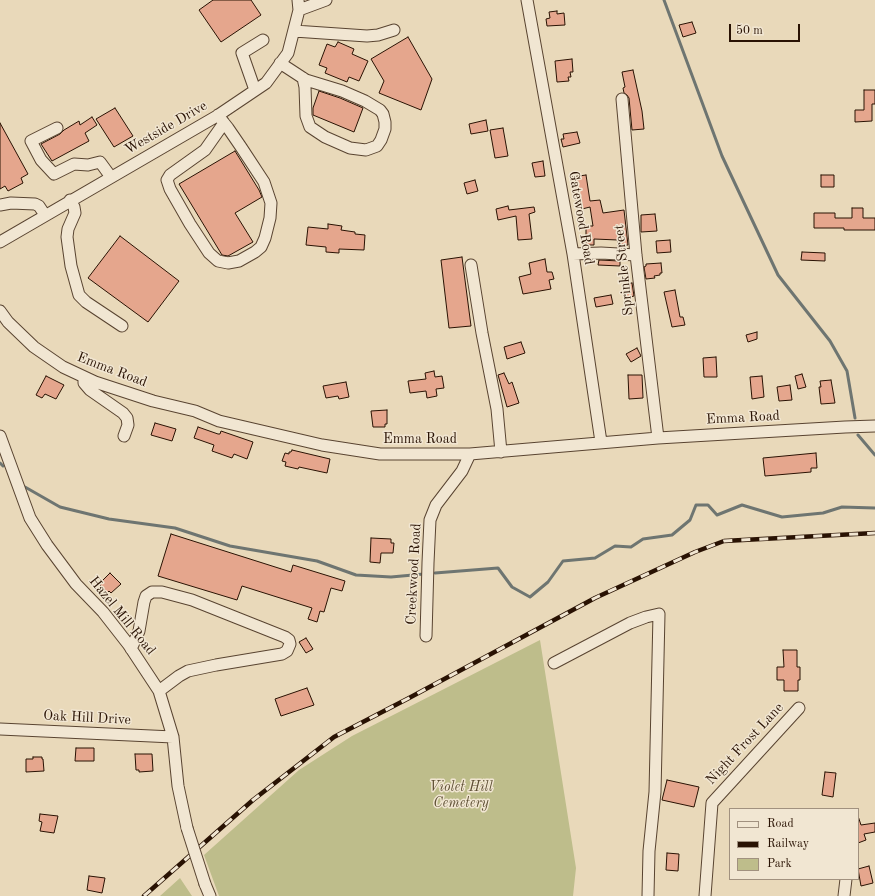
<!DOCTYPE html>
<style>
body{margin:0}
#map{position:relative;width:875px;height:896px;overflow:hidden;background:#e9d9ba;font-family:"Old Standard TT",serif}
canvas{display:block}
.legend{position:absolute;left:729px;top:808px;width:130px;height:72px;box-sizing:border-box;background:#f1e6d2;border:1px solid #a1917f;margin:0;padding:5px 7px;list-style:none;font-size:12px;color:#291203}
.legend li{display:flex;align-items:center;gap:8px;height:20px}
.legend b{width:20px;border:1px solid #a1917f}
.scale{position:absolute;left:729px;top:24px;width:71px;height:18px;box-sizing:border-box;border:2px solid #291203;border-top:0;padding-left:5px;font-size:12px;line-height:14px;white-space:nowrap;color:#291203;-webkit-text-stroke:3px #f1e6d2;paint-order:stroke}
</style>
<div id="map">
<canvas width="875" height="896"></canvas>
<ul class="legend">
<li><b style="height:5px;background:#f1e6d2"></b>Road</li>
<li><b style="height:5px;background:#291203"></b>Railway</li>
<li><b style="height:11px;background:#bebd8b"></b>Park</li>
</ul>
<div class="scale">50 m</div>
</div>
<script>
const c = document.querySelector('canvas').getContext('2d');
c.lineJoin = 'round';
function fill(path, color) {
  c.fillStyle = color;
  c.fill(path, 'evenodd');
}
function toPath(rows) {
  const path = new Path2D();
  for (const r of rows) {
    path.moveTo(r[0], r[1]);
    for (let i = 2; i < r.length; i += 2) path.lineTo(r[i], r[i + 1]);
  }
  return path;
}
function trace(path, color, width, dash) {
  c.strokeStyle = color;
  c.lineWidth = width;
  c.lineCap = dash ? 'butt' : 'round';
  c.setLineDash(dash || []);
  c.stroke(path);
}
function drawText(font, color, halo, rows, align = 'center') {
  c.font = font + ' "Old Standard TT",serif';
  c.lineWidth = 3;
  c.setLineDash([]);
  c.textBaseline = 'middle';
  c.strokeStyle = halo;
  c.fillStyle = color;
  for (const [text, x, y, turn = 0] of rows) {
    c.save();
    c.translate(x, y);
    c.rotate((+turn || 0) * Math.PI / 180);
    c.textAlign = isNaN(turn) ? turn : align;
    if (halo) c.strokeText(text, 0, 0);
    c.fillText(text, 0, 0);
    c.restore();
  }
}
fill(toPath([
 [540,640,576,868,573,896,219,896,204,855,299,770,352,736],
 [180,878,192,896,160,896]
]), '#bebd8b');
trace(toPath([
 [664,0,722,156,778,275,830,341,847,371,855,418],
 [858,435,875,455],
 [0,463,3,466],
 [25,487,60,507,109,519,175,528,230,546,317,561,356,575,391,577,424,574],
 [435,573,498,568,512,587,530,597,548,582,563,561,595,558,615,546,631,547,643,539,672,535,690,520,696,505,708,505,717,515,742,505,782,517,823,513,842,507,875,508]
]), '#6e7571', 3);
const building = toPath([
 [213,0,251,0,261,15,221,42,199,10,213,0],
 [557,11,557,14,564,13,565,25,547,26,546,19,550,18,549,12,557,11],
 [692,22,696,33,683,37,679,25,692,22],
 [408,37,432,79,421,110,379,93,384,81,371,59,408,37],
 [338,42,354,49,352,54,368,61,359,81,349,77,347,82,325,73,327,68,319,65,327,44,335,47,338,42],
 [572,59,573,72,570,72,571,77,568,77,569,81,557,82,555,61,572,59],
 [633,70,642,111,644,129,632,130,629,98,627,95,624,93,623,88,625,87,622,72,633,70],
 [864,90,875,90,875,104,872,104,872,121,855,122,855,110,864,110,864,90],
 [319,91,340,98,363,108,354,132,313,115,313,108,319,91],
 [115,108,133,136,114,147,96,119,115,108],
 [92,117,97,125,85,133,89,141,52,161,41,144,60,134,64,130,79,121,80,125,92,117],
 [486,120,488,131,471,134,469,124,486,120],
 [0,123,28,174,21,178,23,183,8,191,5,186,0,189,0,123],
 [503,128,508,156,495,158,490,130,503,128],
 [577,132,580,143,563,147,561,139,564,139,563,134,577,132],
 [235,151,259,190,262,197,235,213,253,242,228,256,222,255,179,184,235,151],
 [543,161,545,176,535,177,532,163,543,161],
 [586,175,590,201,600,200,603,213,624,210,628,245,618,246,618,240,594,239,594,245,586,245,586,226,593,226,590,207,578,210,572,177,586,175],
 [821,175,834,175,834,187,821,187,821,175],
 [475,180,478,191,467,194,464,183,475,180],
 [508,206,509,210,534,207,535,212,529,214,532,239,518,240,516,216,498,220,496,209,508,206],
 [852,208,863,208,863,218,875,218,875,230,844,230,844,228,814,228,814,213,835,213,835,218,852,218,852,208],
 [655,214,657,231,641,232,641,215,655,214],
 [328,224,342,226,341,230,355,232,355,234,365,235,364,250,339,249,339,253,326,252,326,247,306,245,308,227,328,229,328,224],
 [120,236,179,281,148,322,88,278,120,236],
 [670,240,671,252,657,253,656,241,670,240],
 [802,252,825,253,825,261,801,260,802,252],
 [462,257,471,326,449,328,441,260,462,257],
 [545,259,547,272,552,272,554,279,549,280,551,289,523,294,519,277,531,274,529,263,545,259],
 [599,260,620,261,620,266,598,265,599,260],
 [661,263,662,273,660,273,660,275,654,276,655,278,646,279,644,267,646,266,646,264,661,263],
 [632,283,634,296,626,298,623,284,632,283],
 [675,290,680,317,683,317,685,325,672,327,664,292,675,290],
 [611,295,613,304,596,307,594,298,611,295],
 [757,332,757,339,748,342,746,335,757,332],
 [521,342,525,353,507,359,504,347,521,342],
 [637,348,641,356,631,362,626,354,637,348],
 [716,357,717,377,704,377,703,358,716,357],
 [434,371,435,377,442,376,444,388,436,389,437,396,427,398,426,391,410,393,408,381,426,379,425,373,434,371],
 [504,373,509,384,512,382,519,403,507,407,498,375,504,373],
 [802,374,806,387,798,389,795,376,802,374],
 [628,375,642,375,643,398,629,399,628,375],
 [46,376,64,385,56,399,45,394,42,398,36,395,46,376],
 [762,376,764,397,752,399,750,377,762,376],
 [831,380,835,403,821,404,819,387,821,387,820,381,831,380],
 [346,382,349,397,339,399,338,396,326,398,323,386,346,382],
 [790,385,792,400,779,401,777,387,790,385],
 [387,410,387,424,385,424,385,427,373,427,371,411,387,410],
 [155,423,176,429,172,441,151,435,155,423],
 [198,427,218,434,220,434,221,431,253,442,247,459,234,454,232,458,212,451,214,445,194,438,198,427],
 [292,450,330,459,327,473,299,467,298,469,285,466,286,462,282,461,285,453,289,454,289,452,291,452,292,450],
 [816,453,817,468,811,468,811,472,765,476,763,458,816,453],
 [171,534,291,572,293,565,345,581,342,591,331,588,324,612,320,611,317,622,308,619,312,608,242,586,237,600,158,576,171,534],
 [371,538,391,539,391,543,394,543,393,553,381,553,380,563,370,562,371,538],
 [110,573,121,584,111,593,109,591,107,593,100,585,102,583,101,582,110,573],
 [306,638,313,649,306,653,299,642,306,638],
 [783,650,797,650,797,667,800,667,800,680,798,680,798,691,784,691,784,680,777,680,777,667,784,667,783,650],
 [307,688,314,705,281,716,275,699,307,688],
 [76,748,94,748,94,761,75,761,76,748],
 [135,754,152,754,153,771,139,772,139,770,136,770,135,754],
 [33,757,42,757,42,759,43,759,44,771,26,772,26,759,33,759,33,757],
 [825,772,836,773,833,797,822,795,825,772],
 [667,780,699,787,694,807,662,800,667,780],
 [40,814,58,816,54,833,40,831,42,822,39,821,40,814],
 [859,819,861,825,875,823,875,832,864,834,866,840,858,843,858,820,859,819],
 [667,853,679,854,678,871,666,870,667,853],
 [869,866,873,883,861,886,858,869,869,866],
 [89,876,105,878,102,893,87,890,89,876]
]);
fill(building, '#e5a68d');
trace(building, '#291203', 1);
const minor = toPath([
 [527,0,573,254,601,442],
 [299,10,326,0],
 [294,31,367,36,378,35,394,30],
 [280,63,306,80,342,91,365,101,380,110,383,114,385,122,385,129,381,140,377,146,366,150,350,148,325,137,310,127,306,116,305,87,303,78],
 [255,90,242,53,263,40],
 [622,99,636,255,658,438],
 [218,115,224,123,228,128,241,147,264,182,271,203,270,218,265,238,261,247,255,252,239,261,228,263,218,261,209,253,190,224,170,189,167,180,170,175,205,150,224,123],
 [57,128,31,141,41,160,54,174,74,164,88,165,100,162,111,177],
 [70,200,74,207,75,213,68,229,67,237,71,266,79,295,86,302,122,326],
 [0,205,11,203,35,204,39,206,45,215],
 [0,242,217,116,266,83,288,53,299,10,298,0],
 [573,254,601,253,636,255],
 [471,265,482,333,497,409,501,452],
 [0,311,8,322,34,347,63,367,95,382,153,401,195,411,219,421,322,445,380,454,470,454,658,438,845,427,875,426],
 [84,377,84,383,90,390,123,413,127,418,128,425,124,436],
 [0,436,30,518,47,545,76,584,103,612,128,644,159,691,173,737,178,786,187,828],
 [426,636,428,563,430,520,436,505,462,471,470,454],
 [131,649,139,631,144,602,146,596,152,592,162,592,192,600,285,637,289,640,290,644,287,651,282,654,216,665,188,671,179,676,159,691],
 [554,663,630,623,646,617,659,614,655,792,649,851,648,896],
 [0,729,173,737],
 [205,884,210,896],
 [705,896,712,803,799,708],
 [844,896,846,879]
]);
trace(minor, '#594431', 13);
trace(minor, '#f1e6d2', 11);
const rail = toPath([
 [144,896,253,800,334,737,409,698,595,598,695,552,724,541,875,533]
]);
trace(rail, '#291203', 4.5);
trace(rail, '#f1e6d2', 3, [9]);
const minorBridge = toPath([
 [187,828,205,884]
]);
trace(minorBridge, '#594431', 13, []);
trace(minorBridge, '#f1e6d2', 11);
drawText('14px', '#291203', '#f1e6d2', [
 ["Westside Drive",166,128,-30],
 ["Gatewood Road",581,218,80],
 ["Sprinkle Street",624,270,-96],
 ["Emma Road",112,370,21],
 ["Emma Road",743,418,-3],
 ["Emma Road",420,439],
 ["Creekwood Road",414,574,-87],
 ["Hazel Mill Road",122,616,51],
 ["Oak Hill Drive",87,718,3],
 ["Night Frost Lane",745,744,-47]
]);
drawText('italic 14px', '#5d4e33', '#f1e6d2', [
 ["Violet Hill",461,787],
 ["Cemetery",461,803]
]);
</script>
